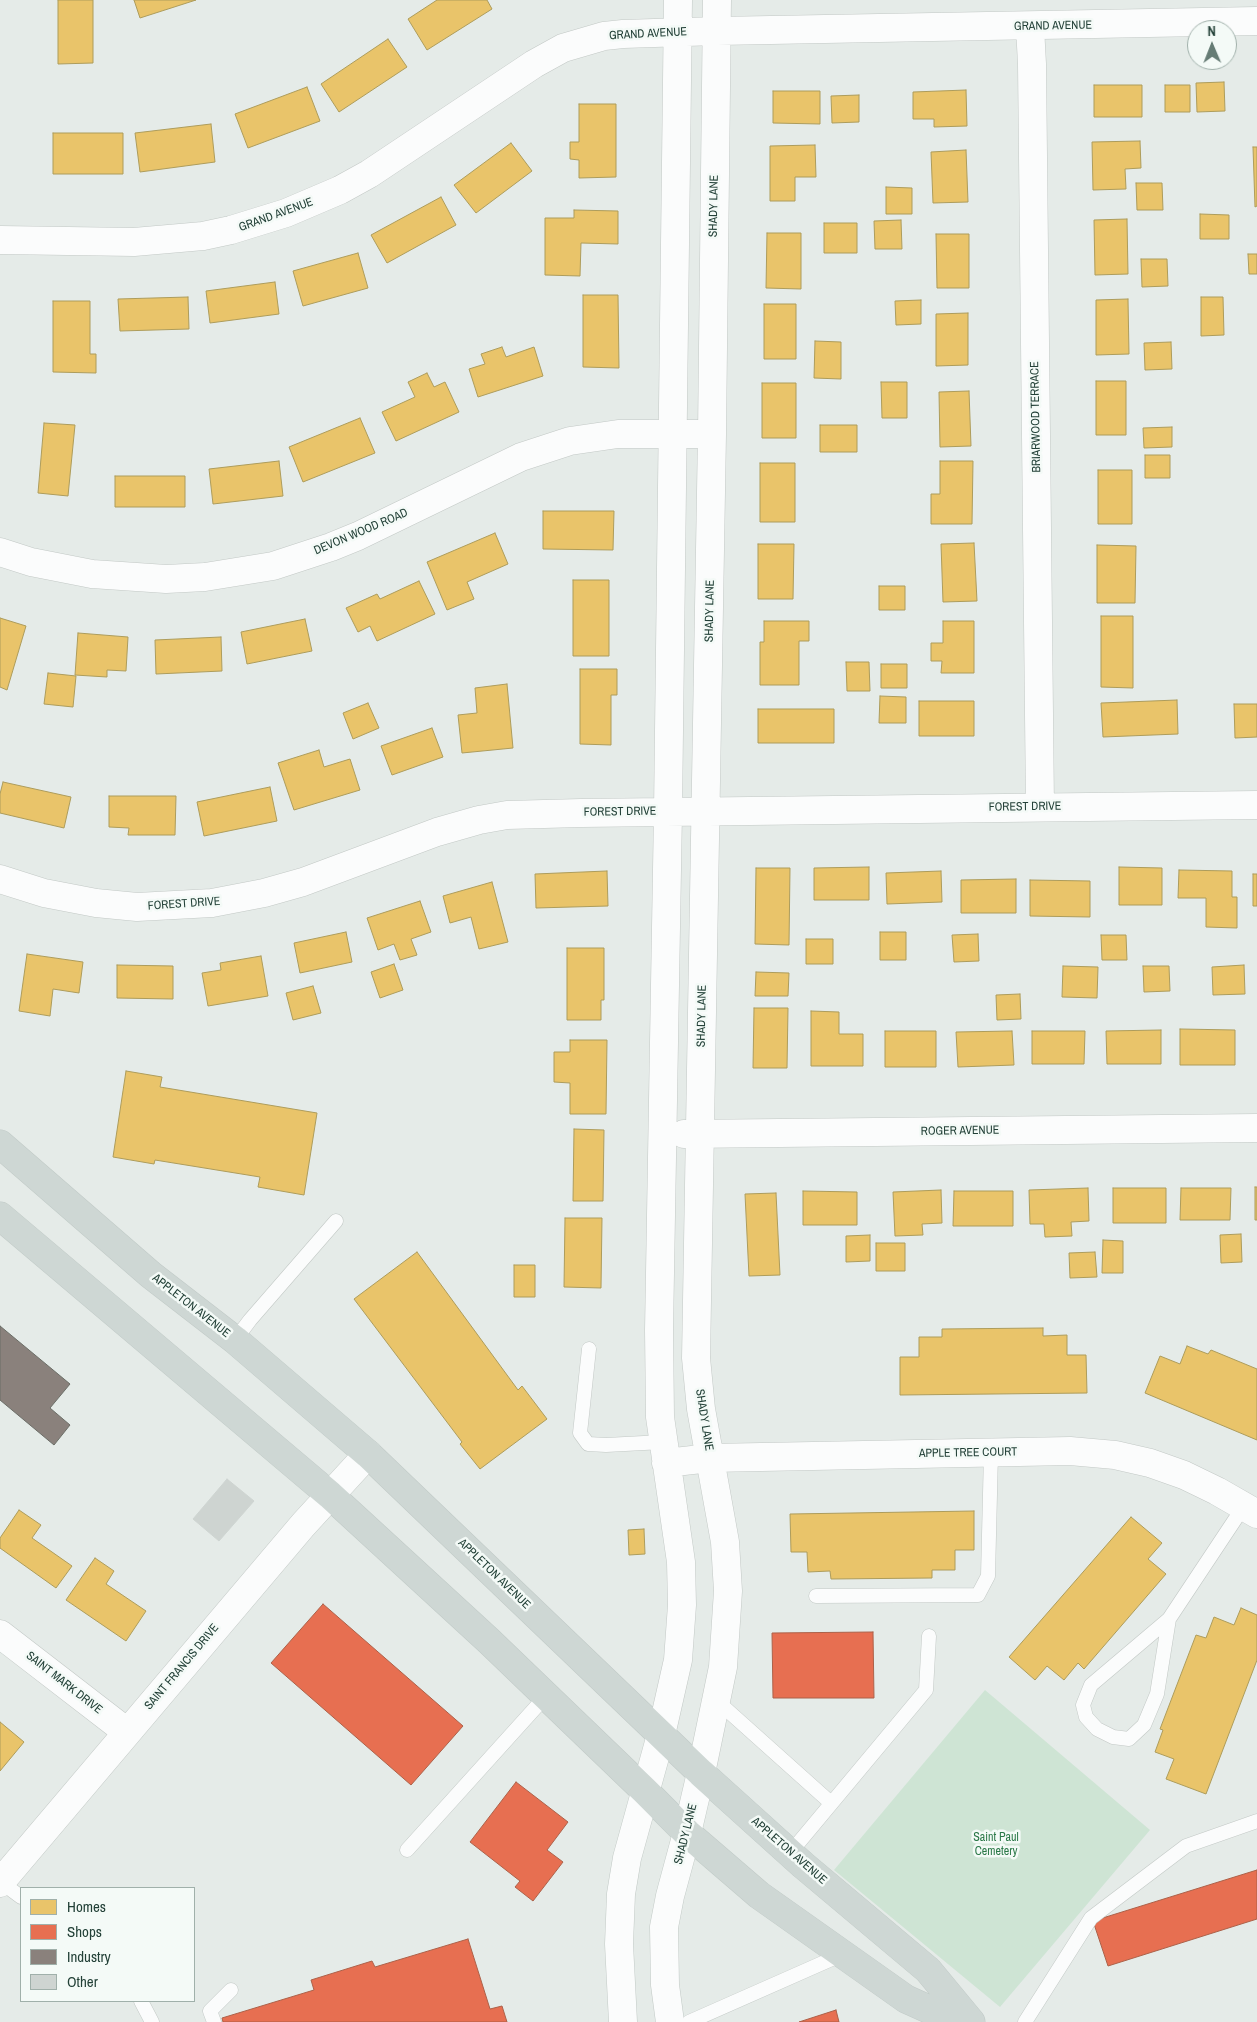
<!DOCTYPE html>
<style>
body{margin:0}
#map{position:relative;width:1257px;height:2022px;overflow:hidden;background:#e5ebe8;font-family:"Archivo Narrow",sans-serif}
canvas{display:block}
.legend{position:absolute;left:20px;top:1887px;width:175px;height:115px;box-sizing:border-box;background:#f4faf7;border:1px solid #a0b0aa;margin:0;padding:6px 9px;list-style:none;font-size:15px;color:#224037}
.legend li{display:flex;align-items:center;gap:10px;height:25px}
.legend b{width:25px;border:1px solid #a0b0aa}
.north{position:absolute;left:1187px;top:20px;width:50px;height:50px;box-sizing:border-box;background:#f4faf7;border:1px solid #a0b0aa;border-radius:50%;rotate:359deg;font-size:14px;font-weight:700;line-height:20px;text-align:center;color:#224037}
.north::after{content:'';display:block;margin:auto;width:18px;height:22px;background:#667c75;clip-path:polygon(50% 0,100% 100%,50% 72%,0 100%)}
</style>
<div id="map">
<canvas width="1257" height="2022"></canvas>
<ul class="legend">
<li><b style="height:14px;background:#e9c46a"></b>Homes</li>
<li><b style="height:14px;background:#e76f51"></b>Shops</li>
<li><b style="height:14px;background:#8a817c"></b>Industry</li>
<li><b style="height:14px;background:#ced4d1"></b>Other</li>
</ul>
<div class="north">N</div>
</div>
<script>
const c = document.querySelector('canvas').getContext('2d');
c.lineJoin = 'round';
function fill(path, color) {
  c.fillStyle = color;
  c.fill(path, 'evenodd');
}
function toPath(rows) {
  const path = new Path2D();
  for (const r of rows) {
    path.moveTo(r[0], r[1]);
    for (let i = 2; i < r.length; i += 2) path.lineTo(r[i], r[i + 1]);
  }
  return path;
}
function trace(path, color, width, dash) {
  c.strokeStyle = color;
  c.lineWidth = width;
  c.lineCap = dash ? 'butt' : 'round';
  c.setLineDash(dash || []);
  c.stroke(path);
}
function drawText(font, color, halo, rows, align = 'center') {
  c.font = font + ' "Archivo Narrow",sans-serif';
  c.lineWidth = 5;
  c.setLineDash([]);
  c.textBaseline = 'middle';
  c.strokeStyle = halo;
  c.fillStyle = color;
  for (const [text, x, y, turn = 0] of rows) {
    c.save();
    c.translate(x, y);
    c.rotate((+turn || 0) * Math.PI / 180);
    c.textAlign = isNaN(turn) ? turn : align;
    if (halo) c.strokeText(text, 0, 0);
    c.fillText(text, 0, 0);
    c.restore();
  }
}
fill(toPath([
 [985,1690,1150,1830,1000,2007,834,1870]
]), '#cee4d4');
const homes = toPath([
 [58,0,93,0,93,63,58,64,58,0],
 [134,0,196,0,140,18,134,0],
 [437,0,487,0,492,9,427,50,408,19,437,0],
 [388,39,407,67,339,112,321,84,388,39],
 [1224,82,1225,111,1197,112,1196,83,1224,82],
 [1094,85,1142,85,1142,117,1094,117,1094,85],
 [1165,85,1190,85,1190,112,1165,112,1165,85],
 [307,87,320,121,248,148,235,114,307,87],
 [966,90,967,126,934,127,934,119,913,119,913,92,966,90],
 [773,91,820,91,820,124,773,123,773,91],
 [859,95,859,122,832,123,831,96,859,95],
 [579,104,616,104,616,177,579,178,579,160,570,159,570,142,579,142,579,104],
 [211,124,215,162,140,172,135,133,211,124],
 [53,133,123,133,123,174,53,174,53,133],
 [1140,141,1141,168,1125,169,1126,189,1093,190,1092,142,1140,141],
 [511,143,532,171,476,213,454,185,511,143],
 [815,145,816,177,795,177,795,201,770,201,770,146,815,145],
 [1253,147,1257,147,1257,206,1255,207,1253,147],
 [966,150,968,202,933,203,931,152,966,150],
 [1136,183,1162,183,1163,210,1137,210,1136,183],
 [886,187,912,188,912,214,886,214,886,187],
 [441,197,456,225,387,263,371,235,441,197],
 [574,210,618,211,618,244,581,243,580,276,545,275,545,218,574,218,574,210],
 [1200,214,1229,215,1229,239,1200,239,1200,214],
 [1127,219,1128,274,1095,275,1094,220,1127,219],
 [901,220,902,249,875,249,874,221,901,220],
 [824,223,857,223,857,253,824,253,824,223],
 [767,233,801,233,801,289,766,288,767,233],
 [936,234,969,234,969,288,937,288,936,234],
 [358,253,368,288,303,306,293,271,358,253],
 [1248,254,1257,254,1257,274,1249,274,1248,254],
 [1141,259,1167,259,1168,286,1142,287,1141,259],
 [275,282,279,314,210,323,206,291,275,282],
 [583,295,618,295,619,368,583,367,583,295],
 [188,297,189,329,120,331,118,299,188,297],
 [1201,297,1223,297,1224,335,1201,336,1201,297],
 [1128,299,1129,354,1096,355,1096,300,1128,299],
 [921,300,921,324,896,325,895,301,921,300],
 [53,301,90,301,90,354,96,354,96,373,53,372,53,301],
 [764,304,796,304,796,359,764,359,764,304],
 [968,313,968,365,936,366,936,314,968,313],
 [815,341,841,342,841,379,814,378,815,341],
 [1171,342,1172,369,1145,370,1144,343,1171,342],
 [502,347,506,357,534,347,543,376,478,397,469,369,485,364,481,354,502,347],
 [427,373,434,387,445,382,459,412,396,441,382,412,415,397,408,382,427,373],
 [1096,381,1126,381,1126,435,1096,435,1096,381],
 [881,382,907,382,907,418,882,418,881,382],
 [762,383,796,383,796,438,762,438,762,383],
 [969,391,971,446,940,447,939,392,969,391],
 [360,418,375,453,303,482,289,447,360,418],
 [44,423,75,425,68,496,38,493,44,423],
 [820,425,857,425,857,452,820,452,820,425],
 [1172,427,1172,447,1144,448,1143,428,1172,427],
 [1145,455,1170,455,1170,478,1145,478,1145,455],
 [279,461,283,496,213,504,209,469,279,461],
 [940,461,973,461,972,524,931,524,931,494,940,494,940,461],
 [760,463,795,463,795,522,760,522,760,463],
 [1098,470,1132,470,1132,524,1098,524,1098,470],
 [115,476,185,476,185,507,115,507,115,476],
 [543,511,614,511,613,550,543,549,543,511],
 [495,533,508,564,467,582,474,599,447,610,427,562,495,533],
 [974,543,977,601,943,602,941,544,974,543],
 [758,544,794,544,793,599,758,599,758,544],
 [1097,545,1136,546,1135,603,1097,603,1097,545],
 [573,580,609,580,609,656,573,656,573,580],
 [419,581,435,614,377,641,370,626,358,632,346,608,377,594,380,599,419,581],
 [879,586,905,586,905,610,879,610,879,586],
 [1101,616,1133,616,1133,688,1101,687,1101,616],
 [0,618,26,626,7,690,0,687,0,618],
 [305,619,312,651,247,664,241,632,305,619],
 [764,621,809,621,809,641,799,641,799,685,760,685,760,642,764,642,764,621],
 [943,621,974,621,974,673,941,673,942,661,931,661,931,643,943,643,943,621],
 [78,633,128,637,126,671,107,670,107,677,75,675,78,633],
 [221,637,222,671,156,674,155,640,221,637],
 [846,662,869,662,870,691,847,691,846,662],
 [881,664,907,664,907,688,881,688,881,664],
 [580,669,617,669,617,695,611,695,611,745,580,744,580,669],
 [48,673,76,676,73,707,44,704,48,673],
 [507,684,513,748,462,753,458,715,477,713,475,688,507,684],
 [880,696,906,697,906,723,879,723,880,696],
 [1177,700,1178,734,1103,737,1101,703,1177,700],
 [919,701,974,701,974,736,919,736,919,701],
 [368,703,379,728,353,739,343,713,368,703],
 [1234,704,1257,704,1257,737,1235,738,1234,704],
 [758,709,834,709,834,743,758,743,758,709],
 [432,728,443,757,392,775,381,746,432,728],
 [319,750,324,767,350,759,360,790,294,810,278,763,319,750],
 [3,782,71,797,64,828,0,813,0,794,3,782],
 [270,787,277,821,204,836,197,802,270,787],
 [109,796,176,796,175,835,128,835,129,828,109,827,109,796],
 [869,867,869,900,814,900,814,868,869,867],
 [1119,867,1162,868,1162,905,1119,905,1119,867],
 [756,868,790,868,789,945,755,944,756,868],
 [1179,870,1232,871,1232,897,1237,897,1237,928,1206,927,1206,898,1178,898,1179,870],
 [607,871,608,906,536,908,535,874,607,871],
 [941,871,942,902,887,904,886,873,941,871],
 [1253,874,1257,874,1257,906,1253,906,1253,874],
 [1016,879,1016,913,961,913,961,880,1016,879],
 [1030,880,1090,881,1090,917,1030,916,1030,880],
 [492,882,508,942,479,949,471,917,450,923,443,896,492,882],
 [420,901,431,932,411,939,417,955,400,960,394,944,378,950,367,918,420,901],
 [346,932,352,962,300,973,294,943,346,932],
 [880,932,906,932,906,960,880,960,880,932],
 [978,934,979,961,954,962,952,935,978,934],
 [1101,935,1126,935,1127,960,1102,960,1101,935],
 [806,939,833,939,833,964,806,964,806,939],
 [567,948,604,948,604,1000,601,1000,601,1020,567,1020,567,948],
 [27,954,83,962,79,993,53,989,50,1016,19,1011,27,954],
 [261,956,268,996,208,1006,202,973,221,970,220,963,261,956],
 [394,964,403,990,380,998,371,972,394,964],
 [117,965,173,966,173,999,117,998,117,965],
 [1244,965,1245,994,1213,995,1212,967,1244,965],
 [1063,966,1098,967,1097,998,1062,997,1063,966],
 [1143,966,1169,966,1170,991,1144,992,1143,966],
 [756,972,789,973,788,996,755,996,756,972],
 [313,986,321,1013,293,1020,286,993,313,986],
 [1020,994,1021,1019,997,1020,996,995,1020,994],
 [754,1008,788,1008,787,1068,753,1068,754,1008],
 [811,1011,839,1012,839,1034,863,1034,863,1066,811,1066,811,1011],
 [1180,1029,1235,1030,1235,1065,1180,1065,1180,1029],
 [1161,1030,1161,1064,1107,1064,1106,1031,1161,1030],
 [885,1031,936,1031,936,1067,885,1067,885,1031],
 [1012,1031,1014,1065,958,1067,956,1032,1012,1031],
 [1032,1031,1085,1031,1084,1064,1032,1064,1032,1031],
 [570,1040,607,1040,606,1114,570,1114,570,1083,554,1082,554,1052,570,1052,570,1040],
 [126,1071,162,1077,160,1087,317,1113,304,1195,258,1187,260,1177,155,1160,154,1164,113,1157,126,1071],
 [574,1129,604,1130,603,1201,573,1201,574,1129],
 [1255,1187,1257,1187,1257,1220,1255,1220,1255,1187],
 [1088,1188,1089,1221,1071,1222,1072,1236,1045,1237,1044,1224,1030,1224,1029,1190,1088,1188],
 [1113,1188,1166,1188,1166,1223,1113,1223,1113,1188],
 [1181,1188,1231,1188,1230,1220,1180,1220,1181,1188],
 [941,1190,942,1223,922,1224,923,1235,895,1236,893,1192,941,1190],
 [803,1191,857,1192,857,1225,803,1225,803,1191],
 [954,1191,1013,1191,1013,1226,953,1226,954,1191],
 [776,1193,780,1275,749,1276,745,1194,776,1193],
 [565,1218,602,1218,601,1288,564,1287,565,1218],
 [1241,1234,1242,1262,1221,1263,1220,1235,1241,1234],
 [870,1235,870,1261,846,1262,846,1236,870,1235],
 [1103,1240,1123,1241,1123,1273,1102,1273,1103,1240],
 [876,1243,905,1243,905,1271,876,1271,876,1243],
 [417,1252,518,1390,522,1386,547,1419,480,1469,460,1444,462,1442,354,1299,417,1252],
 [1095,1252,1097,1277,1070,1278,1069,1253,1095,1252],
 [514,1265,535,1265,535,1297,514,1297,514,1265],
 [1043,1328,1043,1336,1067,1335,1067,1355,1086,1355,1087,1393,900,1395,900,1357,919,1357,919,1337,942,1337,942,1329,1043,1328],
 [1187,1346,1208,1354,1211,1350,1257,1369,1257,1440,1145,1393,1160,1356,1180,1364,1187,1346],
 [19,1510,41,1525,32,1538,72,1566,56,1588,0,1548,0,1538,19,1510],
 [974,1511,974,1550,955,1550,955,1570,932,1570,932,1578,831,1579,830,1571,808,1572,807,1552,791,1552,790,1514,974,1511],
 [1131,1517,1162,1543,1148,1559,1166,1574,1084,1669,1078,1663,1064,1680,1047,1666,1035,1680,1009,1657,1131,1517],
 [644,1529,645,1554,629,1555,628,1530,644,1529],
 [95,1558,114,1571,106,1584,146,1611,126,1641,66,1600,95,1558],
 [1241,1608,1257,1615,1257,1660,1206,1794,1166,1779,1174,1759,1155,1752,1163,1730,1160,1729,1196,1635,1206,1638,1214,1617,1234,1625,1241,1608],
 [0,1722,24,1742,0,1771,0,1722]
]);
fill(homes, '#e9c46a');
trace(homes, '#ad9c5b', 1);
const shops = toPath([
 [323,1604,463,1726,411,1785,271,1663,323,1604],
 [873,1632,874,1698,773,1698,772,1633,873,1632],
 [516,1782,568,1822,547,1850,563,1862,533,1901,515,1887,520,1881,470,1842,516,1782],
 [1257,1870,1257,1919,1108,1966,1093,1921,1257,1870],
 [468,1939,490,2009,502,2006,507,2022,223,2022,222,2018,314,1990,311,1980,372,1961,375,1967,468,1939],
 [836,2010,839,2022,799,2022,836,2010]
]);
fill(shops, '#e76f51');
trace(shops, '#ac6149', 1);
const industry = toPath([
 [0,1326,70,1384,50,1408,70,1425,54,1445,0,1400,0,1326]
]);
fill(industry, '#8a817c');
trace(industry, '#6b6e67', 1);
const building = toPath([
 [227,1479,254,1501,219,1541,193,1519,227,1479]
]);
fill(building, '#ced4d1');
trace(building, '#ced4d1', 1);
const lane = toPath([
 [235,1340,250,1320,336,1221],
 [589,1349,580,1433,588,1444,606,1445,663,1442],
 [816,1596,978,1595,988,1576,991,1453],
 [1169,1619,1091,1685,1083,1705,1086,1717,1097,1729,1113,1737,1129,1739,1144,1725,1157,1694,1169,1619,1244,1506],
 [717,1701,831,1803],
 [407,1850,546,1696],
 [790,1853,926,1690,929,1636],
 [1,1882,21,1897],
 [141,2001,152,2022],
 [214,2022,210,2011,231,1990],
 [689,2022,843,1954],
 [1025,2022,1091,1918,1186,1846,1257,1821]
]);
const street = toPath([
 [1030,27,1032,64,1040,807],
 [0,240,134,242,203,236,231,230,286,213,340,190,369,174,534,64,563,48,604,36,623,34,717,31,1257,21],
 [0,552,31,562,92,574,166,579,205,577,273,566,331,547,358,536,521,457,570,441,618,434,712,434],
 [0,879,44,893,96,903,137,907,212,903,264,893,303,882,437,832,479,820,507,815,581,813,1257,805],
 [684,1134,1257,1128],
 [666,1463,710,1458,1070,1451,1115,1455,1150,1463,1184,1475,1217,1491,1257,1514],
 [0,1634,127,1732],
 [661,1735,678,1660,682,1605,681,1562,660,1417,659,1330,668,812,678,0],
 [701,1773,723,1667,728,1591,725,1542,701,1409,696,1358,712,434,717,0],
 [0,1883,303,1525,368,1454]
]);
const secondary = toPath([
 [623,2022,619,1944,621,1894,627,1858,661,1735],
 [670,2022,665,1985,664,1927,670,1896,687,1833,701,1773]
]);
const primary = toPath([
 [0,1144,151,1275,235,1340,368,1454,701,1773,803,1865,928,1970,971,2022],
 [0,1216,330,1495,489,1641,645,1791,687,1833,759,1895,906,1999,957,2022]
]);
trace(lane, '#c2c8c5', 15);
trace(street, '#c2c8c5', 29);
trace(secondary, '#c1c9c5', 29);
trace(primary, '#c1cac7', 29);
trace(lane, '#fbfcfc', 14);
trace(street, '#fbfcfc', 28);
trace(secondary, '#fbfcfc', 28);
trace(primary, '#ced7d4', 28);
drawText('12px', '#224037', '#f4faf7', [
 ["GRAND AVENUE",1053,26,-1],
 ["GRAND AVENUE",648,34,-3],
 ["SHADY LANE",714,206,-89],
 ["GRAND AVENUE",276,215,-20],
 ["BRIARWOOD TERRACE",1036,417,-91],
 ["DEVON WOOD ROAD",361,532,-23],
 ["SHADY LANE",710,611,-89],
 ["FOREST DRIVE",1025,807,-1],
 ["FOREST DRIVE",620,812,-1],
 ["FOREST DRIVE",184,904,-4],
 ["SHADY LANE",702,1016,-89],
 ["ROGER AVENUE",960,1131,-1],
 ["APPLETON AVENUE",191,1306,38],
 ["SHADY LANE",704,1420,81],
 ["APPLE TREE COURT",968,1453,-1],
 ["APPLETON AVENUE",494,1574,44],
 ["SAINT FRANCIS DRIVE",182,1667,-50],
 ["SAINT MARK DRIVE",64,1683,38],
 ["SHADY LANE",686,1834,-76],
 ["APPLETON AVENUE",789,1851,41]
]);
drawText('12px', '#2a7847', '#f4faf7', [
 ["Saint Paul",996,1838],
 ["Cemetery",996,1852]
]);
</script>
